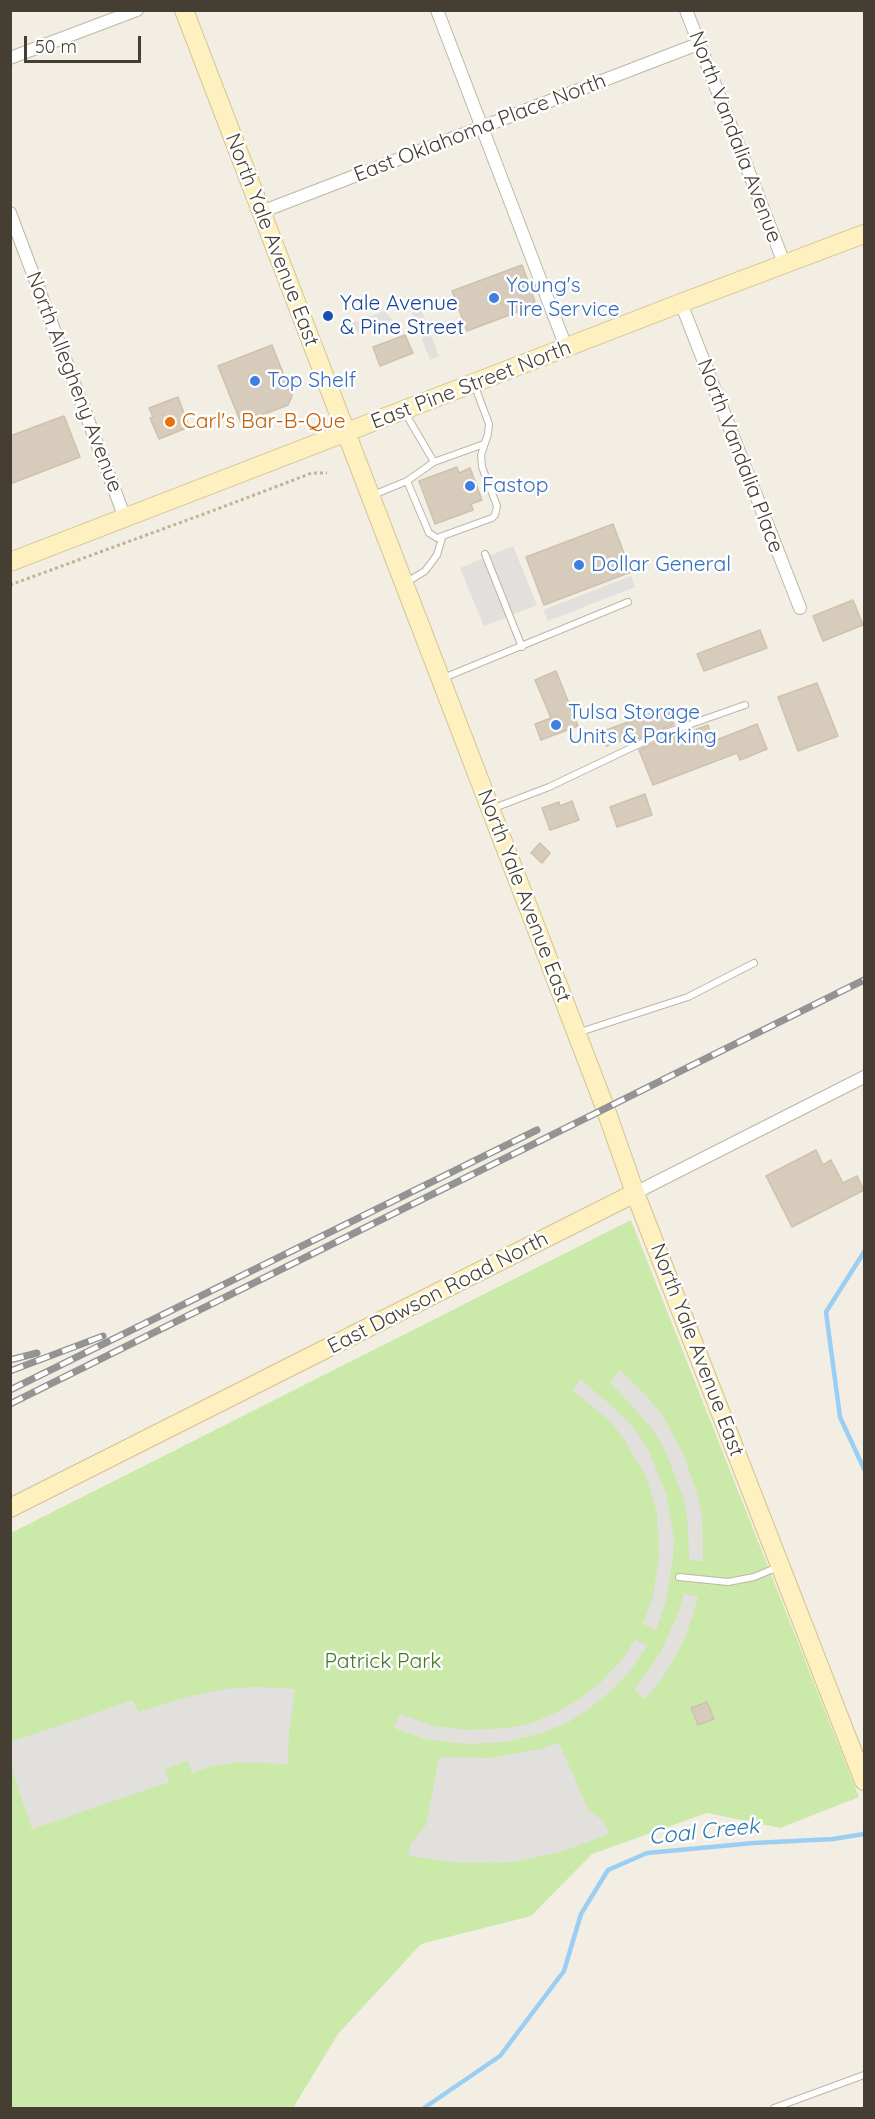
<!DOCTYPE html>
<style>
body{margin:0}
#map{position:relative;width:875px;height:2119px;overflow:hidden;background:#f2eee3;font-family:Quicksand,sans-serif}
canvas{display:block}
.frame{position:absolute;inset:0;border:12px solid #443e33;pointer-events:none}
.scale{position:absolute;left:24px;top:36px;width:117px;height:27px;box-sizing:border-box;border:3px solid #443e33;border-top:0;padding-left:8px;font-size:18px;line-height:21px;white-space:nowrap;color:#443e33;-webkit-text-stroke:4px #fff;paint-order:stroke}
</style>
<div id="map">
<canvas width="875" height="2119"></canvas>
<div class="frame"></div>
<div class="scale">50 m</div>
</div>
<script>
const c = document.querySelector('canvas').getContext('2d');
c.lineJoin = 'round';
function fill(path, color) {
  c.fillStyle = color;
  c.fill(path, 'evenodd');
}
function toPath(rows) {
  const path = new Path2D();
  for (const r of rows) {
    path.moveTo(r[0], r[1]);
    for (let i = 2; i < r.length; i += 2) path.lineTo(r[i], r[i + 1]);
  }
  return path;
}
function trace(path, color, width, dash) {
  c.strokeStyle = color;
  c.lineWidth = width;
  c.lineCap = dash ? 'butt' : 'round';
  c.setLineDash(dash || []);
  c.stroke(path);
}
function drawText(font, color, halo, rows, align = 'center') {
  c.font = font + ' Quicksand,sans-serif';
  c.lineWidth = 5;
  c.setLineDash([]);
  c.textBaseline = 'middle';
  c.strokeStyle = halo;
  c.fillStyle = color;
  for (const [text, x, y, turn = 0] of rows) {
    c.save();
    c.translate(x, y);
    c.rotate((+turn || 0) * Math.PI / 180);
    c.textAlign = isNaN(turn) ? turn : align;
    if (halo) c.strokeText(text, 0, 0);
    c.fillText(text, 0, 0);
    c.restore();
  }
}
fill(toPath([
 [631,1220,859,1797,780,1828,707,1813,592,1854,531,1916,421,1944,338,2034,293,2108,11,2108,11,1533]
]), '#cbe9a9');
fill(toPath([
 [421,309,439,356,430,360,412,313],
 [385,311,392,320,358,332,351,323],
 [513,546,537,605,484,626,460,568],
 [631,576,635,587,548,621,543,610],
 [620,1370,649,1399,662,1415,682,1451,696,1489,702,1515,703,1561,689,1560,688,1526,684,1500,665,1450,650,1426,610,1382],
 [580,1379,619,1412,636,1431,648,1449,666,1493,674,1538,673,1558,666,1601,656,1630,643,1624,653,1596,659,1557,657,1515,651,1492,645,1475,624,1439,610,1421,573,1391],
 [684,1594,698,1597,692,1618,683,1642,673,1660,662,1679,645,1699,634,1690,661,1652,679,1611],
 [635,1639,647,1646,630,1671,610,1692,586,1711,567,1723,542,1733,505,1742,466,1744,425,1739,394,1728,400,1714,434,1726,469,1730,509,1728,532,1723,553,1714,581,1698,599,1684,624,1657],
 [258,1687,295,1689,289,1731,288,1764,238,1762,213,1766,192,1773,188,1761,165,1769,169,1782,32,1829,11,1767,11,1742,133,1700,138,1712,187,1697,224,1689],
 [559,1743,588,1809,604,1822,609,1834,564,1851,514,1862,460,1863,408,1856,411,1843,426,1825,439,1757,490,1758,540,1749]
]), '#e2e0dc');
trace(toPath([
 [864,1252,826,1312,840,1417,864,1469],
 [424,2108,500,2056,564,1971,581,1914,608,1870,647,1853,754,1843,833,1839,864,1834]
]), '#9bcef3', 4.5);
const building = toPath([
 [522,265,536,305,467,331,452,291,522,265],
 [405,335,413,353,380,366,373,347,405,335],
 [272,345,292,396,288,405,241,423,218,366,272,345],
 [178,397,189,427,159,439,150,418,153,417,149,408,178,397],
 [64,416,80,457,10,484,10,436,64,416],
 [457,467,459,473,470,468,482,500,471,504,473,510,435,524,419,481,457,467],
 [613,524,631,572,544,605,526,557,613,524],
 [853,600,863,625,823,641,813,616,853,600],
 [760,630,767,648,704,671,697,654,760,630],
 [556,671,578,726,541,740,535,724,551,718,535,680,556,671],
 [817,683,838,736,798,751,778,697,817,683],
 [668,707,674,724,635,740,633,736,606,746,601,732,668,707],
 [757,724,767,749,740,760,737,753,653,785,639,750,656,742,678,734,681,735,708,725,714,741,757,724],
 [645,794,652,815,617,827,610,807,645,794],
 [572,801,579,820,550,830,542,808,559,802,560,806,572,801],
 [540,843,550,853,542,863,531,853,540,843],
 [816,1150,823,1165,831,1160,843,1183,857,1176,864,1190,792,1227,766,1176,816,1150],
 [707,1702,714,1719,698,1725,691,1708,707,1702]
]);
fill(building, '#d7ccbb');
trace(building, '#cfc1ab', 1.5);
const lane = toPath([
 [404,411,434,462],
 [407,481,434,462,484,444],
 [373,495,407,481,429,533,437,538,492,518,495,515,497,506,482,467,481,455,488,434,489,424,474,384],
 [485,554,522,647],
 [407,582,425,571,437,555,442,538],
 [441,679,628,602],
 [494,808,549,787,654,737,745,705],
 [580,1032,688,997,754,963],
 [679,1577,728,1582,754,1577,778,1567],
 [774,2108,864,2075]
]);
const street = toPath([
 [437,10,566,347],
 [686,10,784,263],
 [10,58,137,10],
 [261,212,698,44],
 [10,213,125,518],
 [681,303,800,608],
 [635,1193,864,1077]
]);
const secondary = toPath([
 [184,10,606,1110,635,1193,864,1781],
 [10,562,681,303,864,234],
 [10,1508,635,1193]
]);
trace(lane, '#beb6a5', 8);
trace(street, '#beb6a5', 14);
trace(secondary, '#d4c390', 20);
trace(toPath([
 [10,585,212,511,312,473,327,473]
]), '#c1b295', 3, [3, 3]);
trace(lane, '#fff', 6);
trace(street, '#fff', 12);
trace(secondary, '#fff0c0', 18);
const rail = toPath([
 [10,1360,37,1353],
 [10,1371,103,1336],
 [10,1390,537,1130],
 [10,1404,864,980]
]);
trace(rail, '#939393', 7);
trace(rail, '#fff', 4.5, [14]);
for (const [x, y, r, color] of [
 [494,298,6,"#3f7fe0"],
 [328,316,6,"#1a4fb4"],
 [255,381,6,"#3f7fe0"],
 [170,422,6,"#e8710a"],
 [470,486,6,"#3f7fe0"],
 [579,565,6,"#3f7fe0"],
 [556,725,6,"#3f7fe0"]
]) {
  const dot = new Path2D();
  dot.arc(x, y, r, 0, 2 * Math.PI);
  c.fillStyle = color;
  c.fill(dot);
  trace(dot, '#fff', 2);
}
drawText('21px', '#443e33', '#fff', [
 ["East Oklahoma Place North",480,128,-21],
 ["North Vandalia Avenue",735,137,69],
 ["North Yale Avenue East",272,240,69],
 ["North Allegheny Avenue",74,382,69],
 ["East Pine Street North",471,385,-21],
 ["North Vandalia Place",740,456,69],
 ["North Yale Avenue East",524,896,69],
 ["East Dawson Road North",438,1293,-27],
 ["North Yale Avenue East",697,1350,69]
]);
drawText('21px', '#366cbe', '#fff', [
 ["Young's",506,286],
 ["Tire Service",506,310],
 ["Top Shelf",267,381],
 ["Fastop",482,486],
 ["Dollar General",591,565],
 ["Tulsa Storage",568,713],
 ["Units & Parking",568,737]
], 'left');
drawText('21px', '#164399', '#fff', [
 ["Yale Avenue",340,304],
 ["& Pine Street",340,328]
], 'left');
drawText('21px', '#c56008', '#fff', [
 ["Carl's Bar-B-Que",182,422]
], 'left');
drawText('21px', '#437824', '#fff', [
 ["Patrick Park",383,1662]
]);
drawText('italic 22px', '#2877b4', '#fff', [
 ["Coal Creek",704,1832,-6]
]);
</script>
